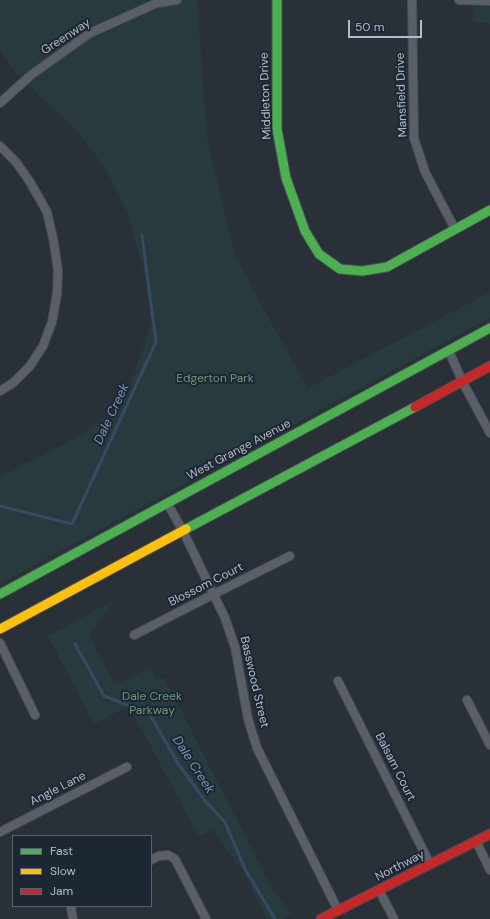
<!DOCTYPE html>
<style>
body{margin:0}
#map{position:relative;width:490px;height:919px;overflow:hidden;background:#2a3038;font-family:"DM Sans",sans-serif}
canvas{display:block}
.legend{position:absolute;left:12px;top:835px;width:140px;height:72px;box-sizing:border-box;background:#1d2633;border:1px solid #59626f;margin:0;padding:5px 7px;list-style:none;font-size:12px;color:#b4bcc9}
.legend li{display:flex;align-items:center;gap:8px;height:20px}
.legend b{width:20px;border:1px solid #59626f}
.scale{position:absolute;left:348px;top:20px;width:74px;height:18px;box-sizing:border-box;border:2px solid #b4bcc9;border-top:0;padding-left:5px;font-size:12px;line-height:14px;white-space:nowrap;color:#b4bcc9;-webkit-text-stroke:3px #1d2633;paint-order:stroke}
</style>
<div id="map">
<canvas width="490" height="919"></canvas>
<ul class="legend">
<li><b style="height:5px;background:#4caf50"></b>Fast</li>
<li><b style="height:5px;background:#ffc107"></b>Slow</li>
<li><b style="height:5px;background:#c62828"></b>Jam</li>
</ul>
<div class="scale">50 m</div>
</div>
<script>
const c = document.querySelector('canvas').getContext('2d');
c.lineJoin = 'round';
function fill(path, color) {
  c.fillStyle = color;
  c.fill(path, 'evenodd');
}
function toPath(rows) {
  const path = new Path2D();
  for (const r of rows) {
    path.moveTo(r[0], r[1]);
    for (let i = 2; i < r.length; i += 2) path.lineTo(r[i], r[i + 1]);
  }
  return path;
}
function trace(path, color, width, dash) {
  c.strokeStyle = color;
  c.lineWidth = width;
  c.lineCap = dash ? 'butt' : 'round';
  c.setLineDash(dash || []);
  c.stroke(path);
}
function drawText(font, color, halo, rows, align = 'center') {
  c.font = font + ' "DM Sans",sans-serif';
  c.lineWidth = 4;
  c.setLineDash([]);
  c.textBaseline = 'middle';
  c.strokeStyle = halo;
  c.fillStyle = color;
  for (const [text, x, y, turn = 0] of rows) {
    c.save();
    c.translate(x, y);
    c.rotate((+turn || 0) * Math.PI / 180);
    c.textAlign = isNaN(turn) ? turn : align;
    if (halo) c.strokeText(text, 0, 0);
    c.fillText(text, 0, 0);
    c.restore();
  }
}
fill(toPath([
 [0,0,197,0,207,137,234,253,275,330,278,334,308,388,490,292,490,318,0,584,0,477,76,438,111,413,131,383,151,323,145,276,128,214,106,170,80,134,16,73,0,50],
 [490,6,490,24,473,21,474,7],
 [116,599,89,635,115,685,151,667,157,680,164,677,273,890,292,913,281,919,267,919,244,872,212,830,199,837,129,706,94,724,48,636]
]), '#273a3e');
trace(toPath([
 [0,506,72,524,156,342,142,235],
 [75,644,104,696,149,713,179,765,206,802,225,822,245,869,275,919]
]), '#384963', 3);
const street = toPath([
 [412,0,414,138,425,172,455,229],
 [459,0,490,1],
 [0,103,31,75,90,33,157,3,177,0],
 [0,146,16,162,30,182,47,212,53,238,58,270,57,294,52,322,43,346,30,366,13,383,0,391],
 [449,351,462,381,490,433],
 [167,503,183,531,225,618,235,647,248,719,257,748,338,910],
 [134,635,214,594,290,556],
 [0,643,35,715],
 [338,681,430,864],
 [467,700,490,745],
 [0,832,127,767],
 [476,841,490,870],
 [151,860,159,856,168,855,175,859,206,919],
 [379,890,394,919],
 [72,906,71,908,73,919]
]);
const fast = toPath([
 [277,0,277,129,286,178,305,231,319,254,340,269,362,271,387,267,490,210],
 [186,529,415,407],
 [0,594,490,328]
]);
const slow = toPath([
 [0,629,186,529]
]);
const jam = toPath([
 [415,407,490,366],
 [321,919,490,834]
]);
trace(street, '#484c53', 10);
trace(fast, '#484c53', 11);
trace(slow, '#484c53', 11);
trace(jam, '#484c53', 11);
trace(street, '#5a5e66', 8);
trace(fast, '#4caf50', 9);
trace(slow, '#ffc107', 9);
trace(jam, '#c62828', 9);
drawText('12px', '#b4bcc9', '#1d2633', [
 ["Greenway",66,37,-33],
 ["Mansfield Drive",402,95,-92],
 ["Middleton Drive",266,96,-92],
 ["West Grange Avenue",239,450,-28],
 ["Blossom Court",206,585,-27],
 ["Basswood Street",254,682,77],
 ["Balsam Court",395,767,63],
 ["Angle Lane",58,789,-27],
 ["Northway",400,866,-27]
]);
drawText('12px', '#6b9a76', '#1d2633', [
 ["Edgerton Park",215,379],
 ["Dale Creek",152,697],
 ["Parkway",152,711]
]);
drawText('italic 13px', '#7c92b1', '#1d2633', [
 ["Dale Creek",112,414,-65],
 ["Dale Creek",193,765,57]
]);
</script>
